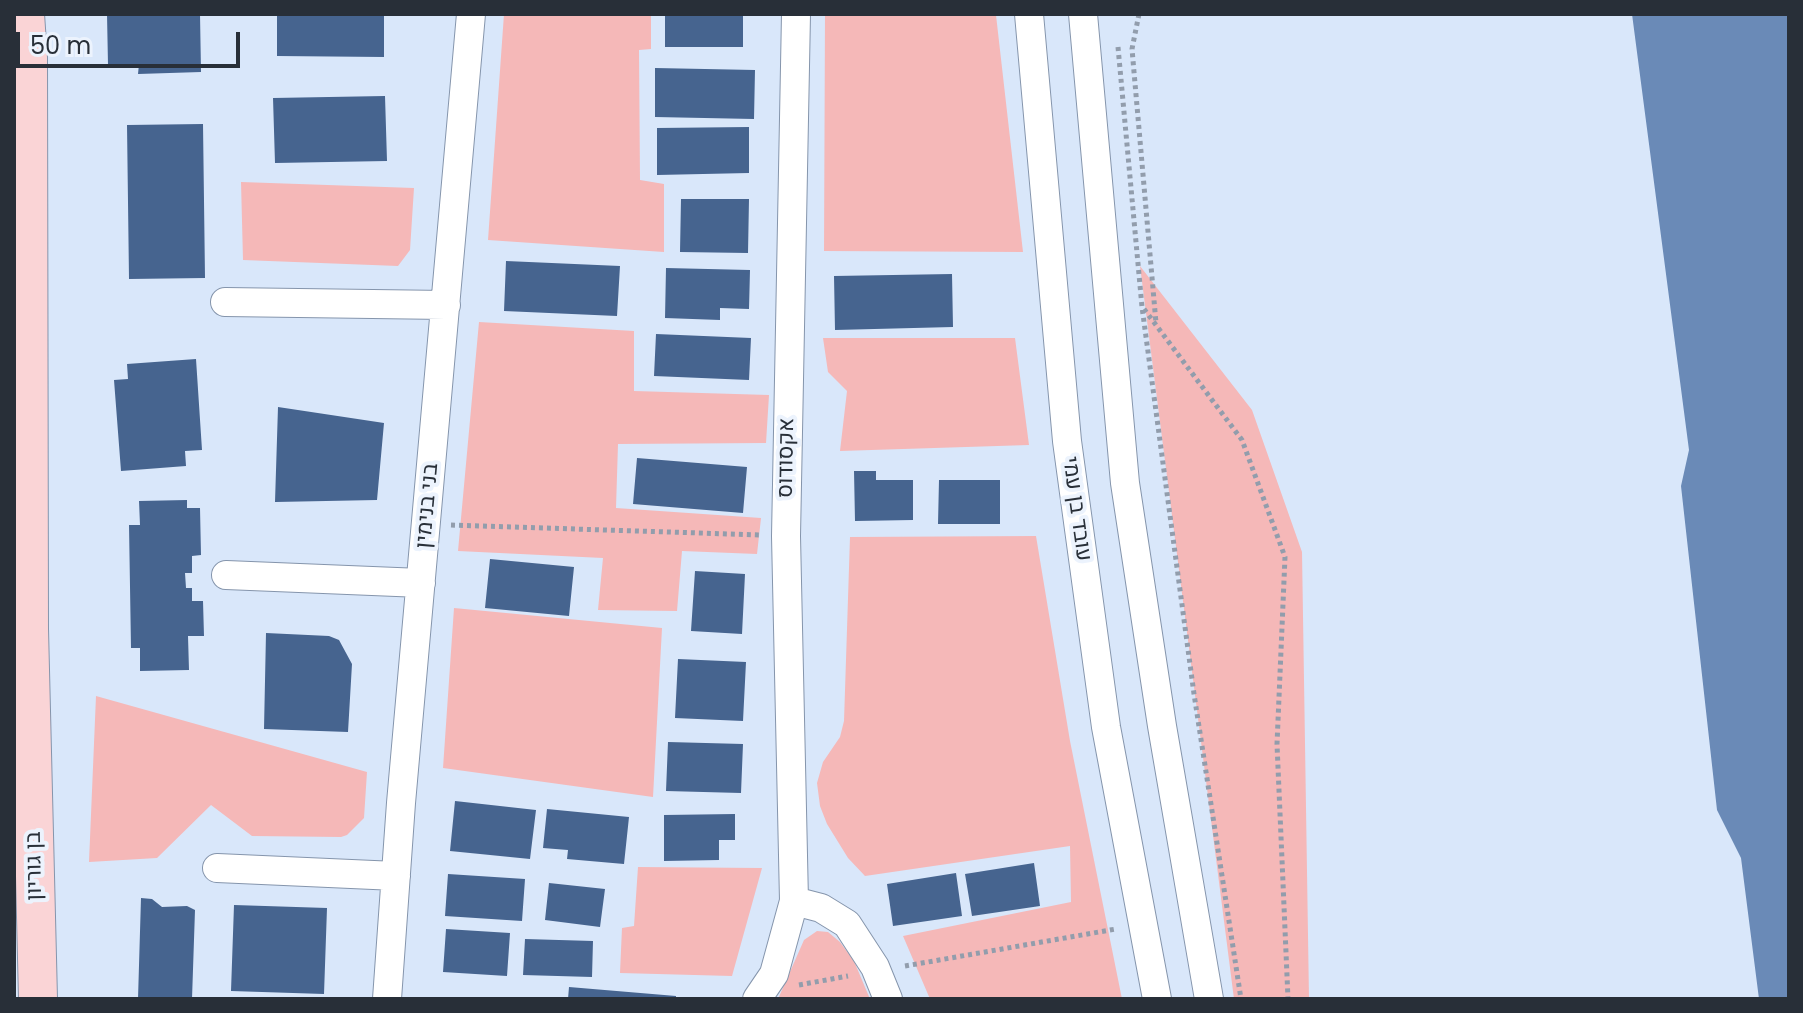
<!DOCTYPE html>
<meta charset="utf-8">
<style>
body{margin:0}
#map{position:relative;width:1803px;height:1013px;overflow:hidden;background:#d9e7fa;font-family:Poppins,sans-serif}
canvas{display:block}
.frame{position:absolute;inset:0;border:16px solid #282f38;pointer-events:none}
.scale{position:absolute;left:16px;top:32px;width:224px;height:36px;box-sizing:border-box;border:4px solid #282f38;border-top:0;padding-left:10px;font-size:24px;line-height:28px;white-space:nowrap;color:#282f38;-webkit-text-stroke:6px #ecf3fd;paint-order:stroke}
</style>
<div id="map">
<canvas width="1803" height="1013"></canvas>
<div class="frame"></div>
<div class="scale">50 m</div>
</div>
<script>
const c = document.querySelector('canvas').getContext('2d');
c.lineJoin = 'round';
function fill(path, color) {
  c.fillStyle = color;
  c.fill(path, 'evenodd');
}
function toPath(rows) {
  const path = new Path2D();
  for (const r of rows) {
    path.moveTo(r[0], r[1]);
    for (let i = 2; i < r.length; i += 2) path.lineTo(r[i], r[i + 1]);
  }
  return path;
}
function trace(path, color, width, dash) {
  c.strokeStyle = color;
  c.lineWidth = width;
  c.lineCap = dash ? 'butt' : 'round';
  c.setLineDash(dash || []);
  c.stroke(path);
}
function drawText(font, color, halo, rows, align = 'center') {
  c.font = font + ' Poppins,Heebo,sans-serif';
  c.lineWidth = 8;
  c.setLineDash([]);
  c.textBaseline = 'middle';
  c.strokeStyle = halo;
  c.fillStyle = color;
  for (const [text, x, y, turn = 0] of rows) {
    c.save();
    c.translate(x, y);
    c.rotate((+turn || 0) * Math.PI / 180);
    c.textAlign = isNaN(turn) ? turn : align;
    if (halo) c.strokeText(text, 0, 0);
    c.fillText(text, 0, 0);
    c.restore();
  }
}
fill(toPath([
 [504,14,651,14,651,49,639,50,640,180,664,184,664,252,488,240],
 [825,14,996,15,1023,252,824,251],
 [241,182,414,188,410,250,398,266,243,260],
 [1140,266,1252,410,1302,552,1309,999,1234,999],
 [479,322,634,331,634,391,769,395,766,443,618,444,616,508,761,518,757,554,682,551,677,611,598,610,603,558,458,551],
 [823,338,1015,338,1029,445,840,451,847,391,828,372],
 [1036,536,1070,741,1122,999,930,999,903,936,1071,902,1070,846,865,876,848,858,827,824,820,806,817,783,823,762,840,737,844,721,850,537],
 [454,608,662,628,653,797,443,768],
 [96,696,367,772,364,818,347,835,341,837,252,836,211,805,157,858,89,862],
 [638,867,762,868,732,976,620,973,622,928,634,926],
 [817,931,828,932,840,942,854,961,870,999,778,999,804,940]
]), '#f5b8b8');
fill(toPath([
 [1632,14,1789,14,1789,999,1759,999,1741,858,1717,810,1681,486,1689,450]
]), '#6a8ab7');
fill(toPath([
 [107,14,200,14,201,72,138,74,139,64,108,65],
 [277,14,384,14,384,57,277,56],
 [665,14,743,14,743,47,665,47],
 [655,68,755,70,754,119,655,117],
 [385,96,387,161,275,163,273,98],
 [203,124,205,278,129,279,127,125],
 [749,127,749,173,657,175,657,128],
 [681,199,749,199,748,253,680,252],
 [506,261,620,266,617,316,504,311],
 [666,268,750,270,749,309,720,308,720,320,665,318],
 [952,274,953,327,835,330,834,276],
 [656,334,751,338,749,380,654,376],
 [196,359,202,450,185,451,186,466,121,471,114,380,128,379,127,364],
 [278,407,384,423,377,500,275,502],
 [637,458,747,467,743,513,633,504],
 [854,471,876,471,876,480,913,480,913,520,855,521],
 [939,480,1000,480,1000,524,938,524],
 [187,500,187,508,200,508,201,555,192,556,192,573,185,573,186,588,192,588,192,601,203,601,204,636,188,636,189,670,140,671,140,648,131,648,129,525,140,525,139,501],
 [490,559,574,567,569,616,485,608],
 [695,571,745,574,742,634,691,631],
 [266,633,329,636,339,640,352,664,348,732,264,729],
 [678,659,746,662,743,721,675,718],
 [668,742,743,744,741,793,666,791],
 [455,801,536,810,530,859,450,851],
 [547,809,629,817,624,864,567,859,568,850,543,848],
 [735,814,735,840,719,840,719,860,664,861,664,815],
 [1034,863,1040,906,972,916,965,874],
 [956,873,962,916,893,926,887,884],
 [448,874,525,879,522,921,445,916],
 [549,883,605,889,600,927,545,920],
 [141,898,152,899,162,907,187,906,195,910,192,999,138,999],
 [234,905,327,908,324,994,231,991],
 [446,929,510,933,507,976,443,972],
 [525,939,593,941,592,977,523,975],
 [569,987,676,996,676,999,568,999]
]), '#46648f');
const minor = toPath([
 [1029,14,1067,441,1106,727,1157,999],
 [1083,14,1125,483,1162,726,1209,999],
 [225,302,446,305],
 [226,575,421,583],
 [217,868,396,876],
 [794,901,821,908,847,924,875,967,888,999],
 [387,999,401,803,471,14],
 [757,999,774,974,794,901,786,536,796,14]
]);
const secondary = toPath([
 [25,14,28,58,29,629,38,999]
]);
trace(minor, '#8595ac', 30);
trace(secondary, '#8595ac', 40);
trace(toPath([
 [1139,14,1132,49,1156,323],
 [1118,47,1142,307,1194,694,1241,999],
 [1144,309,1242,440,1285,557,1277,744,1288,999],
 [451,525,761,535],
 [905,966,1116,929],
 [799,985,848,976]
]), '#929dac', 5, [4, 4]);
trace(minor, '#fff', 28);
trace(secondary, '#fad4d6', 38);
drawText('22px', '#282f38', '#ecf3fd', [
 ["אקסודוס",787,458,-89],
 ["בני בנימין",428,506,-85],
 ["עובד בן עמי",1076,509,82],
 ["בן גוריון",35,866,-91]
]);
</script>
